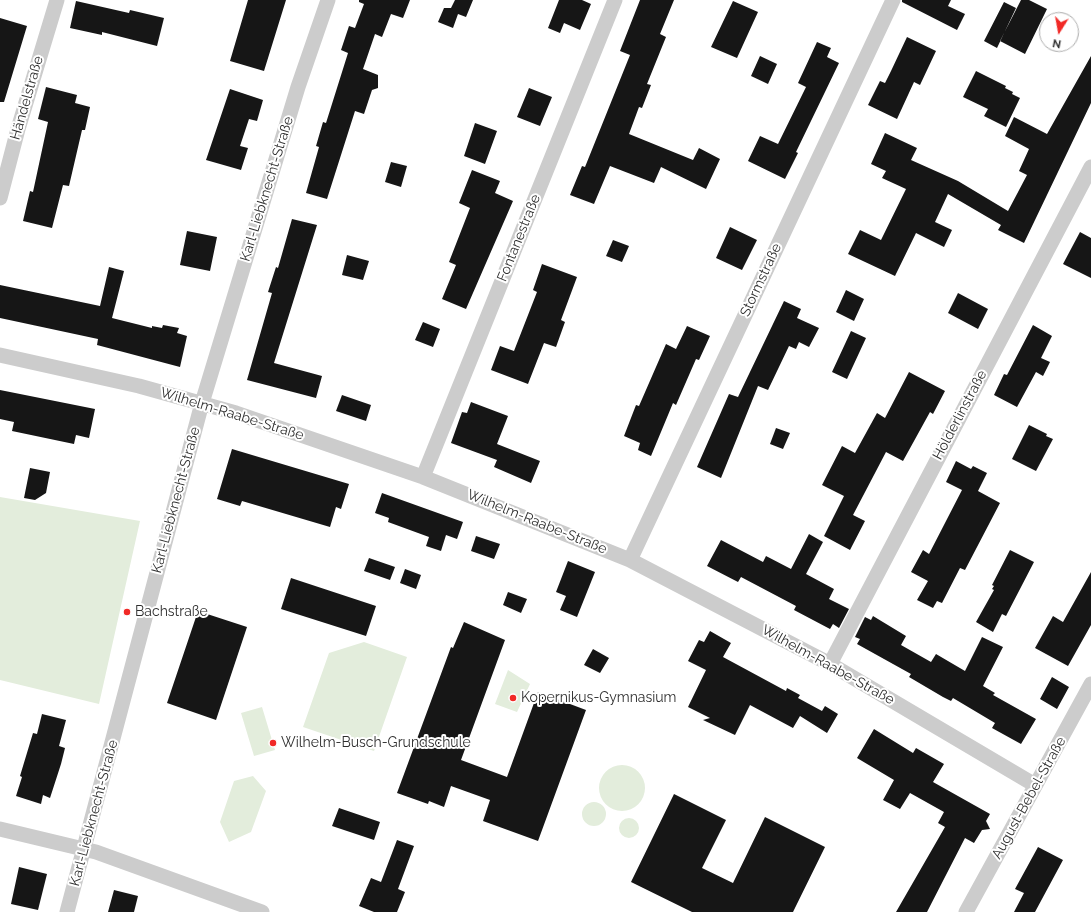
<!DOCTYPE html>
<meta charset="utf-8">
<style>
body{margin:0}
#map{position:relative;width:1091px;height:912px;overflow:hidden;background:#fff;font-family:Raleway,sans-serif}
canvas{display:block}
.north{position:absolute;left:1039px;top:12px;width:40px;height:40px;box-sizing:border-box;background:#fff;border:1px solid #acacac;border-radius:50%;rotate:191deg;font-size:11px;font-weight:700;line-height:16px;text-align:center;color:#2f2f2f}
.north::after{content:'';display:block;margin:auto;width:14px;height:18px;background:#f12926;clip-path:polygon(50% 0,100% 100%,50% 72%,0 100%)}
</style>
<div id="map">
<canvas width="1091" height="912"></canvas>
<div class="north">N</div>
</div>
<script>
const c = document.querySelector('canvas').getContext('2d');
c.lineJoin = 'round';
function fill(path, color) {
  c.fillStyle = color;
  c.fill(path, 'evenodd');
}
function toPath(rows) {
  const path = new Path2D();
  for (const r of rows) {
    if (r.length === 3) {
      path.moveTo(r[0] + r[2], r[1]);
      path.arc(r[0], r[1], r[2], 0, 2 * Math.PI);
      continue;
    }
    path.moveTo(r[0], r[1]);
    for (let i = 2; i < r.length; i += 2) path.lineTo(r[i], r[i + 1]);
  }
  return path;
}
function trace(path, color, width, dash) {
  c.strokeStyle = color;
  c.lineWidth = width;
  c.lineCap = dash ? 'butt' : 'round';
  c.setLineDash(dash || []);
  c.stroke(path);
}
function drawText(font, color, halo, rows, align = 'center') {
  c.font = font + ' Raleway,sans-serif';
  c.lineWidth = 4;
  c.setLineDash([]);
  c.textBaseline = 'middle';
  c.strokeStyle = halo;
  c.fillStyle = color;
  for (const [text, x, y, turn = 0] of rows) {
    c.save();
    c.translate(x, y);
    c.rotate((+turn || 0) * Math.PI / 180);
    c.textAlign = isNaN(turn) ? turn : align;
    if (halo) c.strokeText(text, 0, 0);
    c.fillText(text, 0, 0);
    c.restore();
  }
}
fill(toPath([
 [0,497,140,521,99,704,0,680],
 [364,642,407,657,374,751,303,727,329,653],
 [508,670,530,684,517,712,495,704],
 [262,707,275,750,254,756,241,713],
 [622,788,23],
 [253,776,266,791,251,832,229,842,220,822,234,781],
 [594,814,12],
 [629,828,10]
]), '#e3eddc');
fill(toPath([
 [248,0,286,0,264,71,230,61],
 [359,0,410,0,403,18,391,14,382,37,375,34,363,69,378,75,378,88,372,90,364,114,355,111,327,199,306,193,319,147,316,146,323,122,326,123,348,53,341,50,349,26,355,28,364,4,359,2],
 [455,0,473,0,466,17,458,14,453,28,438,22,444,8,451,8],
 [559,0,582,0,591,4,580,30,564,23,560,33,548,28],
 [640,0,674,0,660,34,666,37,647,84,651,85,642,108,639,107,629,134,693,160,699,148,720,159,706,189,661,167,654,183,610,166,594,204,570,195,582,166,585,167,630,55,620,51],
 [902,0,951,0,948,6,965,14,957,30,902,2],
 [1021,0,1029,0,1047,9,1025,54,1000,41],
 [76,1,129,13,130,10,164,18,157,46,102,32,102,35,70,28],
 [733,1,758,12,737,58,711,47],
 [1004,2,1016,8,997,48,984,41],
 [0,18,27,26,4,102,0,102],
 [907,37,936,51,920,85,914,82,897,119,868,105,880,81,885,83,891,71],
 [817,42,831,48,827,57,839,63,796,152,798,153,785,179,748,161,760,136,778,144,806,87,798,83],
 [760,56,777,64,768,84,751,76],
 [1091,56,1091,103,1024,243,998,230,1001,225,948,194,935,222,952,230,944,247,916,233,895,276,848,254,860,230,881,240,906,189,882,178,886,171,871,164,885,133,917,148,911,160,958,181,1008,211,1027,175,1019,171,1029,149,1005,136,1014,117,1047,134],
 [976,71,1006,86,1005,88,1013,92,1012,94,1020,98,1006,127,984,116,988,109,963,97],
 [46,87,77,95,75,103,90,107,85,130,82,130,69,186,63,185,52,228,23,221,30,191,33,192,48,122,38,119],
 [529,88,552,97,540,126,517,117],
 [230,89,263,100,257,121,249,119,240,146,248,148,241,170,206,160],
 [475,123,497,131,485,164,464,156],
 [391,162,407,166,401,187,385,182],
 [472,170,500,181,495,193,513,201,466,309,442,299,456,265,449,262,470,208,459,203],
 [292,219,317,225,274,363,322,376,316,398,247,380,272,293,268,292,276,267,278,268],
 [730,227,757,240,742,270,716,258],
 [187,231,217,237,210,271,180,265],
 [1080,232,1091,238,1091,278,1063,264],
 [613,240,629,246,622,262,606,256],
 [347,255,369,261,363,280,342,275],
 [542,264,577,277,561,320,565,322,556,347,544,343,528,384,491,370,500,346,514,351,537,292,533,290],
 [109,267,124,271,112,318,152,328,152,326,162,328,163,325,179,328,177,333,187,336,180,367,97,345,98,339,0,318,0,285,100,306],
 [846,290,864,299,854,321,836,312],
 [958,293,988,309,978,329,948,313],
 [784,301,801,309,797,318,819,328,809,347,799,342,796,349,789,346,768,390,758,386,721,478,697,467,729,394,738,397],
 [423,322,440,329,433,347,415,340],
 [1033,325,1052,336,1041,358,1050,362,1043,376,1036,372,1017,407,994,395,1004,374,1007,375],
 [687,326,710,336,699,360,696,359,676,405,673,403,651,456,638,450,640,443,624,436,636,405,639,406,666,344,676,349],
 [851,331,866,338,847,379,832,372],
 [909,372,945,391,933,414,930,412,903,461,886,452,853,515,865,521,850,550,824,536,844,496,822,485,842,446,855,453,877,413,885,418],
 [0,390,95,409,89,438,76,435,74,444,12,431,14,422,0,419],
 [342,395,371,405,366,421,336,411],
 [471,402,508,416,497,444,540,461,531,483,494,467,497,460,451,443,462,412,467,413],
 [1029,425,1047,434,1046,436,1053,439,1036,471,1012,459],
 [776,428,790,433,783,449,770,444],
 [232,449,349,484,341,509,336,507,330,527,242,501,240,506,217,499],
 [956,461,971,469,973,466,987,473,978,491,1000,503,965,570,960,568,942,603,937,601,933,608,917,600,928,581,911,572,923,550,929,554,962,490,946,482],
 [30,468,50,472,46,493,35,500,24,498],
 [382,493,463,522,457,539,446,535,441,551,426,546,429,537,388,522,389,518,375,513],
 [809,534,823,542,806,574,834,589,829,599,849,609,839,628,833,624,830,629,794,610,796,606,741,577,738,582,707,566,721,540,763,562,766,556,791,569],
 [476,536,500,544,494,559,471,551],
 [1010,550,1034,562,1006,616,1002,614,993,632,976,622,994,590,992,589,994,586,992,585],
 [369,558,395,567,390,580,364,571],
 [568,561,595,572,577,617,560,610,566,596,556,592],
 [405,569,421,575,416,589,400,583],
 [1091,572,1091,625,1068,666,1035,648,1053,616,1063,622],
 [291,578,376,606,366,636,281,609],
 [508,592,527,599,521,613,503,605],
 [198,611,247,627,216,720,167,703],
 [873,616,906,636,901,645,931,662,936,654,965,671,982,637,1003,647,983,686,995,693,993,695,1036,719,1021,744,992,728,995,723,953,698,951,701,943,697,909,677,911,674,857,644,860,639,855,637,865,617,871,620],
 [464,622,505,640,461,760,507,777,538,692,586,710,538,841,483,821,490,800,451,786,444,807,429,801,428,804,397,793,451,647,453,648],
 [710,631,731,643,723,657,786,691,787,688,800,695,798,698,822,711,825,706,838,714,827,733,800,716,793,728,750,705,735,735,703,720,710,718,688,707,706,670,688,661,699,640,704,642],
 [593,649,609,658,600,673,584,665],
 [1052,677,1069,687,1057,709,1040,699],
 [42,714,66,720,59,746,65,748,61,764,50,798,43,795,41,804,16,796,22,777,20,776,33,733,37,734],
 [874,729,913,753,916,748,944,764,933,782,990,814,986,821,990,829,982,830,974,843,965,838,927,912,896,912,945,827,938,823,944,812,910,793,900,809,883,800,894,780,857,758],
 [674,794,726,820,702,868,733,883,765,817,825,847,793,912,692,912,631,882],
 [339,808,380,822,374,840,332,826],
 [397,840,414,846,398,889,405,892,397,912,374,912,359,906,371,878,381,882],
 [1038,847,1063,860,1035,912,1014,912,1024,893,1015,889],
 [19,867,47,874,38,910,11,904],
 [114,890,138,896,134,912,108,912]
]), '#161616');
trace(toPath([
 [0,198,18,129,57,0],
 [0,355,139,386,236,413,423,477,630,560,830,664,1035,785],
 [423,477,615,0],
 [630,560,893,0],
 [830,664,1091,167],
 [0,829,96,852,262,912],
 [67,912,202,403,298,87,328,0],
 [966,912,1091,684]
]), '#ccc', 15);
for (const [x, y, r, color] of [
 [127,612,4,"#f12926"],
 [513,698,4,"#f12926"],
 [273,743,4,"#f12926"]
]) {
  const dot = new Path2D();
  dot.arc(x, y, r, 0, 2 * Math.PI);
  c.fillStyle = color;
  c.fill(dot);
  trace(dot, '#fff', 1.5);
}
drawText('14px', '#2f2f2f', '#fff', [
 ["Händelstraße",27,98,-74],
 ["Karl-Liebknecht-Straße",267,189,-73],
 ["Fontanestraße",519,238,-68],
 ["Stormstraße",761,280,-65],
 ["Wilhelm-Raabe-Straße",232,414,17],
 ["Hölderlinstraße",960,415,-62],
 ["Karl-Liebknecht-Straße",176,500,-75],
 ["Wilhelm-Raabe-Straße",537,522,22],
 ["Wilhelm-Raabe-Straße",828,665,29],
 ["August-Bebel-Straße",1029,798,-61],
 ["Karl-Liebknecht-Straße",94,813,-75]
]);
drawText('14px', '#2f2f2f', '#fff', [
 ["Bachstraße",135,612],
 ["Kopernikus-Gymnasium",521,698],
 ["Wilhelm-Busch-Grundschule",281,743]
], 'left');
</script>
